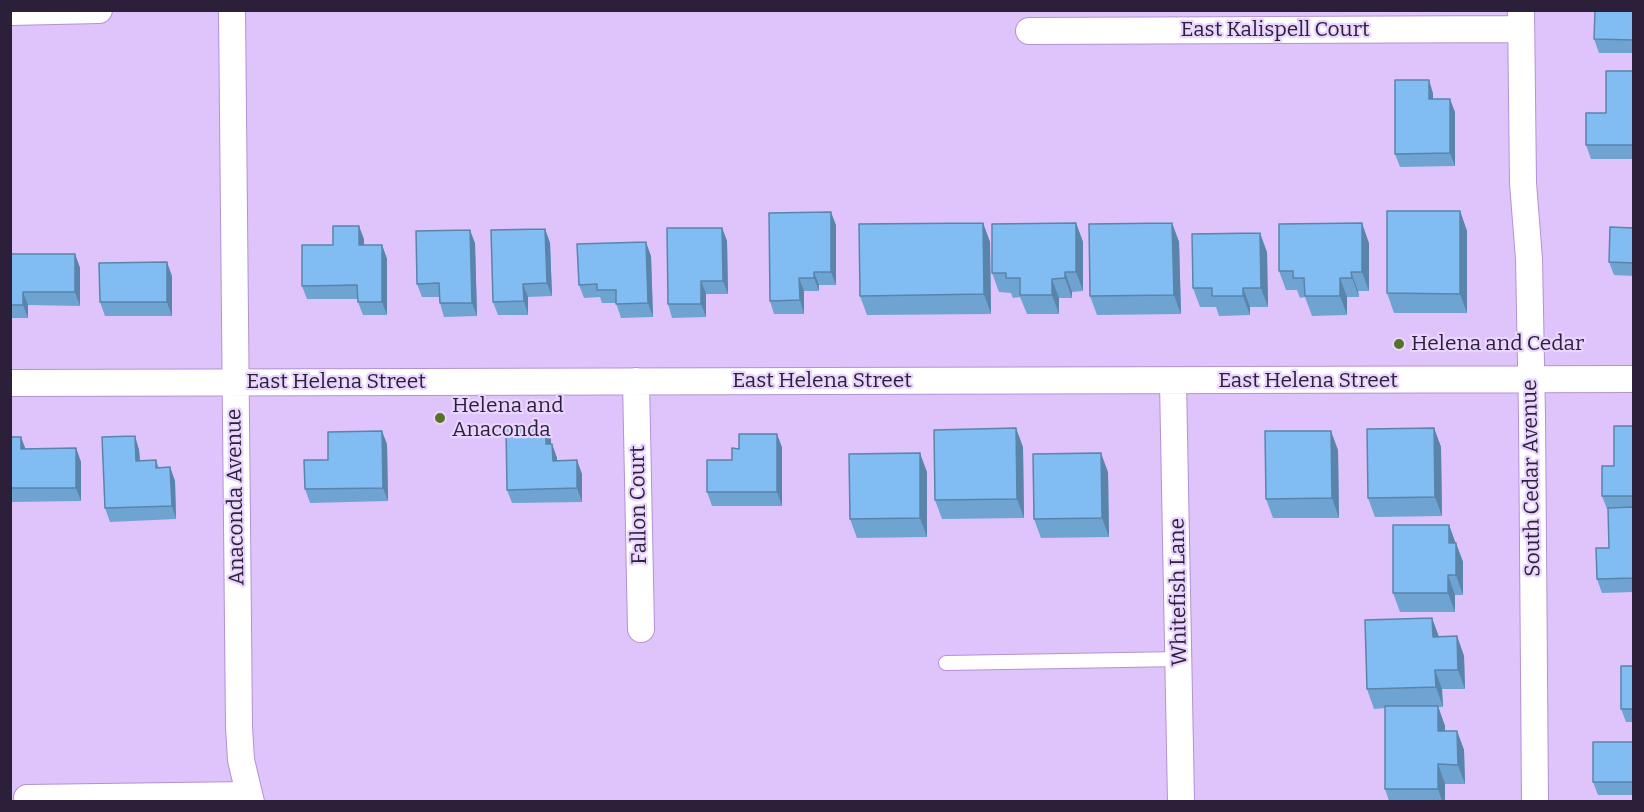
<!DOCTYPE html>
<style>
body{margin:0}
#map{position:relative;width:1644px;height:812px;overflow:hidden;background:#dfc4fb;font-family:Bitter,serif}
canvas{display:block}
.frame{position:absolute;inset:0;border:12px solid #2c1f39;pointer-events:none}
</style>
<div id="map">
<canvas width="1644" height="812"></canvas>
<div class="frame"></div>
</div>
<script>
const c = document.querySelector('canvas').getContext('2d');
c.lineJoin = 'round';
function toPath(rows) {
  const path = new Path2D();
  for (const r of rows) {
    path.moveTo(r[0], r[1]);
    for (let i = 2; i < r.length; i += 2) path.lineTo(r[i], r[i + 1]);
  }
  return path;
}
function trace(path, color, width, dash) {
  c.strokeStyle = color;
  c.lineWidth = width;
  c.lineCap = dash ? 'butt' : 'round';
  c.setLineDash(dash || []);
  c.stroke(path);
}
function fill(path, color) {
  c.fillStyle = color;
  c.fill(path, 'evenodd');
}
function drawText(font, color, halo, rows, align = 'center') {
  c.font = font + ' Bitter,serif';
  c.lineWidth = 4.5;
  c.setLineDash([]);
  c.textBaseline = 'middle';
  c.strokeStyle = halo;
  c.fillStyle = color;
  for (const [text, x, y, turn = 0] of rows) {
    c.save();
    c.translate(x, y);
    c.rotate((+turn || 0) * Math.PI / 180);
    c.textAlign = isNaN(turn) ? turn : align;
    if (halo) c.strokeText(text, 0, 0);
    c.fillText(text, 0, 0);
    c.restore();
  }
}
const service = toPath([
 [946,663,1181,659]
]);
const minor = toPath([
 [232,10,239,727,241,760,251,802],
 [1521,10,1523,183,1529,259,1532,416,1535,802],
 [10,12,99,10],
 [1029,31,1521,29],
 [636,381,641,629],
 [1173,382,1181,802],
 [10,383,1634,379],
 [27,798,249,795]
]);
trace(service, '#b392d3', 16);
trace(minor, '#b392d3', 28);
trace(service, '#fff', 14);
trace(minor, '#fff', 26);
fill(toPath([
 [1634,10,1634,53,1599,53,1594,39],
 [1634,71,1634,159,1591,159,1586,145],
 [1433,93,1433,99,1455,112,1455,166,1400,167,1395,154],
 [1460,211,1467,231,1467,313,1394,313,1387,293],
 [983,223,990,242,991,314,867,315,860,296],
 [1076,223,1083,242,1083,291,1072,292,1072,298,1059,298,1059,314,1027,314,1020,297,1013,298,1011,293,999,292,992,273],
 [1172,223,1179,242,1181,314,1097,315,1090,296],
 [836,225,836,285,819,285,819,291,804,291,804,314,774,314,770,301],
 [722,228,727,241,728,294,706,294,706,317,672,318,668,304],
 [1634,228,1634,276,1614,275,1609,262],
 [545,229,550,243,552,296,528,297,528,315,498,315,493,302],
 [364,239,364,245,382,245,387,259,387,315,363,315,358,302,358,299,307,299,302,286,333,245],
 [475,243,477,316,444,317,440,303,439,297,422,297,417,284],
 [1369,243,1369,291,1358,291,1359,297,1347,297,1347,315,1312,316,1305,297,1300,298,1297,290,1286,290,1279,271],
 [1267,252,1268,307,1250,307,1250,315,1219,316,1216,307,1200,307,1193,288],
 [10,254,75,254,80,268,80,306,28,305,28,318,10,318],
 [651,256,653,317,621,318,616,303,602,303,600,297,584,298,579,285],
 [172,276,172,316,105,316,100,302],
 [546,426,551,440,551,444,552,444,557,458,557,461,582,474,582,502,512,503,507,490],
 [1634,426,1634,592,1602,593,1597,579,1609,548,1608,509,1607,509,1602,496,1614,466],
 [1434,428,1441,447,1442,516,1375,517,1368,498],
 [135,436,139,450,140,460,156,460,159,468,170,467,175,481,176,519,110,522,105,508],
 [10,437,26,449,76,448,81,462,81,501,10,502],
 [387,444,388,501,310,503,305,489,328,460],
 [782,447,782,506,712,506,707,492,732,460,739,449],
 [1023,447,1024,518,942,519,935,500],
 [1338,450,1339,518,1273,518,1266,499],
 [927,472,927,537,857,538,850,519],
 [1108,472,1109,537,1041,538,1034,519],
 [1449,525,1463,562,1463,595,1455,595,1455,612,1400,612,1393,593],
 [1432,618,1439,637,1457,636,1464,656,1465,689,1442,689,1443,707,1438,707,1445,726,1445,731,1457,731,1464,750,1465,784,1445,784,1445,801,1389,801,1385,789,1385,708,1374,709,1367,689],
 [1634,666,1634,722,1626,722,1621,709],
 [1634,742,1634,795,1598,795,1593,782]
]), '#6fa3d1');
fill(toPath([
 [1429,80,1433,93,1433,112,1429,99],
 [1450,99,1455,112,1455,166,1450,153],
 [1460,211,1467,231,1467,313,1460,294],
 [831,212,836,225,836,285,831,272],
 [983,223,990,242,991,314,984,294],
 [1076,223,1083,242,1083,291,1076,272],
 [1172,223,1179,242,1181,314,1174,295],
 [1362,223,1369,243,1369,291,1362,272],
 [359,226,364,239,364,259,359,245],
 [722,228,727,241,728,294,723,281],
 [545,229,550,243,552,296,547,283],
 [470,230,475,243,477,316,472,303],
 [1260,233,1267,252,1268,307,1261,288],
 [646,242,651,256,653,317,648,303],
 [382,245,387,259,387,315,382,302],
 [75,254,80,268,80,306,75,292],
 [167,262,172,276,172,316,167,302],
 [814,272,819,285,819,291,814,278],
 [1065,272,1072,292,1072,298,1065,278],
 [1351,272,1358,291,1359,297,1352,278],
 [799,278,804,291,804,314,800,300],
 [1340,278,1347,297,1347,315,1340,296],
 [1052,279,1059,298,1059,314,1052,295],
 [701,281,706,294,706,317,701,304],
 [523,284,528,297,528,315,524,301],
 [1243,288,1250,307,1250,315,1243,296],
 [23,292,28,305,28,318,23,305],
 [546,426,551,440,551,458,546,444],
 [1016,428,1023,447,1024,518,1017,499],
 [1434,428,1441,447,1442,516,1435,497],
 [382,431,387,444,388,501,383,488],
 [1331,431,1338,450,1339,518,1332,498],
 [777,434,782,447,782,506,777,492],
 [135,436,139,450,141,474,136,461],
 [21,437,26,450,21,449],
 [552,444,557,458,557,474,553,461],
 [76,448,81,462,81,501,76,488],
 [920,453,927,472,927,537,920,518],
 [1101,453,1108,472,1109,537,1102,518],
 [577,460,582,474,582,502,577,488],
 [170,467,175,481,176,519,172,506],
 [1449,525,1456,545,1449,543],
 [1456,543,1463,562,1463,595,1456,575],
 [1448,575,1455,595,1455,612,1448,593],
 [1432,618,1439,637,1433,637],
 [1457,636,1464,656,1465,689,1458,670],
 [1435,670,1442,689,1443,707,1436,687],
 [1438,706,1445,726,1445,750,1438,731],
 [1457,731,1464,750,1465,784,1458,765],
 [1438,764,1445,784,1445,801,1442,801,1438,789]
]), '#5a84aa');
const building = toPath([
 [1595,10,1634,10,1634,40,1594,39,1595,10],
 [1606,71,1634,71,1634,145,1586,145,1586,113,1606,113,1606,71],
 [1395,80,1429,80,1429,99,1450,99,1450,153,1395,154,1395,80],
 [1387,211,1460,211,1460,294,1387,293,1387,211],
 [831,212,831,272,814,272,814,278,799,278,800,300,770,301,769,213,831,212],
 [983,223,984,294,860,296,859,224,983,223],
 [1076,223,1076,272,1065,272,1065,278,1052,279,1052,295,1020,295,1020,278,1006,278,1006,273,992,273,992,224,1076,223],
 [1172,223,1174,295,1090,296,1089,224,1172,223],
 [1362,223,1362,272,1351,272,1352,278,1340,278,1340,296,1305,296,1304,278,1293,278,1293,271,1279,271,1279,224,1362,223],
 [333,226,359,226,359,245,382,245,382,302,358,302,357,285,302,286,302,245,333,245,333,226],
 [1610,227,1634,228,1634,263,1609,262,1610,227],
 [667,228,722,228,723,281,701,281,701,304,668,304,667,228],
 [545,229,547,283,523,284,524,301,493,302,491,230,545,229],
 [470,230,472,303,440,303,439,283,417,284,416,231,470,230],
 [1260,233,1261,288,1243,288,1243,296,1212,296,1212,288,1193,288,1192,234,1260,233],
 [646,242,648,303,616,304,616,290,597,290,597,284,579,285,577,244,646,242],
 [10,254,75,254,75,292,23,292,23,305,10,305,10,254],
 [167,262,167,302,100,302,99,263,167,262],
 [546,426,546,444,552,444,553,461,577,460,577,488,507,490,506,427,546,426],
 [1614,426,1634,426,1634,496,1602,496,1602,466,1614,466,1614,426],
 [1016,428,1017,499,935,500,934,430,1016,428],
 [1434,428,1435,497,1368,498,1367,429,1434,428],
 [382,431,383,488,305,489,304,460,328,460,328,432,382,431],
 [1265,431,1331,431,1332,498,1266,499,1265,431],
 [739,434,777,434,777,492,707,492,707,460,732,460,732,448,739,449,739,434],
 [135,436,136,461,156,460,156,468,170,467,172,506,105,508,102,437,135,436],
 [10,437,21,437,21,449,76,448,76,488,10,488,10,437],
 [920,453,920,518,850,519,849,454,920,453],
 [1101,453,1102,518,1034,519,1033,454,1101,453],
 [1634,507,1634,578,1597,579,1596,548,1609,548,1608,508,1634,507],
 [1393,525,1449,525,1449,543,1456,543,1456,575,1448,575,1448,593,1393,593,1393,525],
 [1432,618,1433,637,1457,636,1458,670,1435,670,1436,687,1367,689,1365,620,1432,618],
 [1621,666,1634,666,1634,709,1621,709,1621,666],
 [1385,706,1438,706,1438,731,1457,731,1458,765,1438,764,1438,789,1385,789,1385,706],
 [1593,742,1634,742,1634,782,1593,782,1593,742]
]);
fill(building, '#81bdf3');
trace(building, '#5a84aa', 1.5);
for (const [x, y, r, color] of [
 [1399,344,6,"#567226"],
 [440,418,6,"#567226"]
]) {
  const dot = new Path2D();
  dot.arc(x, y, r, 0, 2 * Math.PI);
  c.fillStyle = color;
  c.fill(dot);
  trace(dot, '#e9d5fe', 2);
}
drawText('21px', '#2c1f39', '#e9d5fe', [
 ["East Kalispell Court",1275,30],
 ["East Helena Street",822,381],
 ["East Helena Street",1308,381],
 ["East Helena Street",336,382],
 ["South Cedar Avenue",1532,478,-91],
 ["Anaconda Avenue",236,497,-91],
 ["Fallon Court",639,505,-91],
 ["Whitefish Lane",1179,592,-91]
]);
drawText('21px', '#2c1f39', '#e9d5fe', [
 ["Helena and Cedar",1411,344],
 ["Helena and",452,406],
 ["Anaconda",452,430]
], 'left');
</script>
